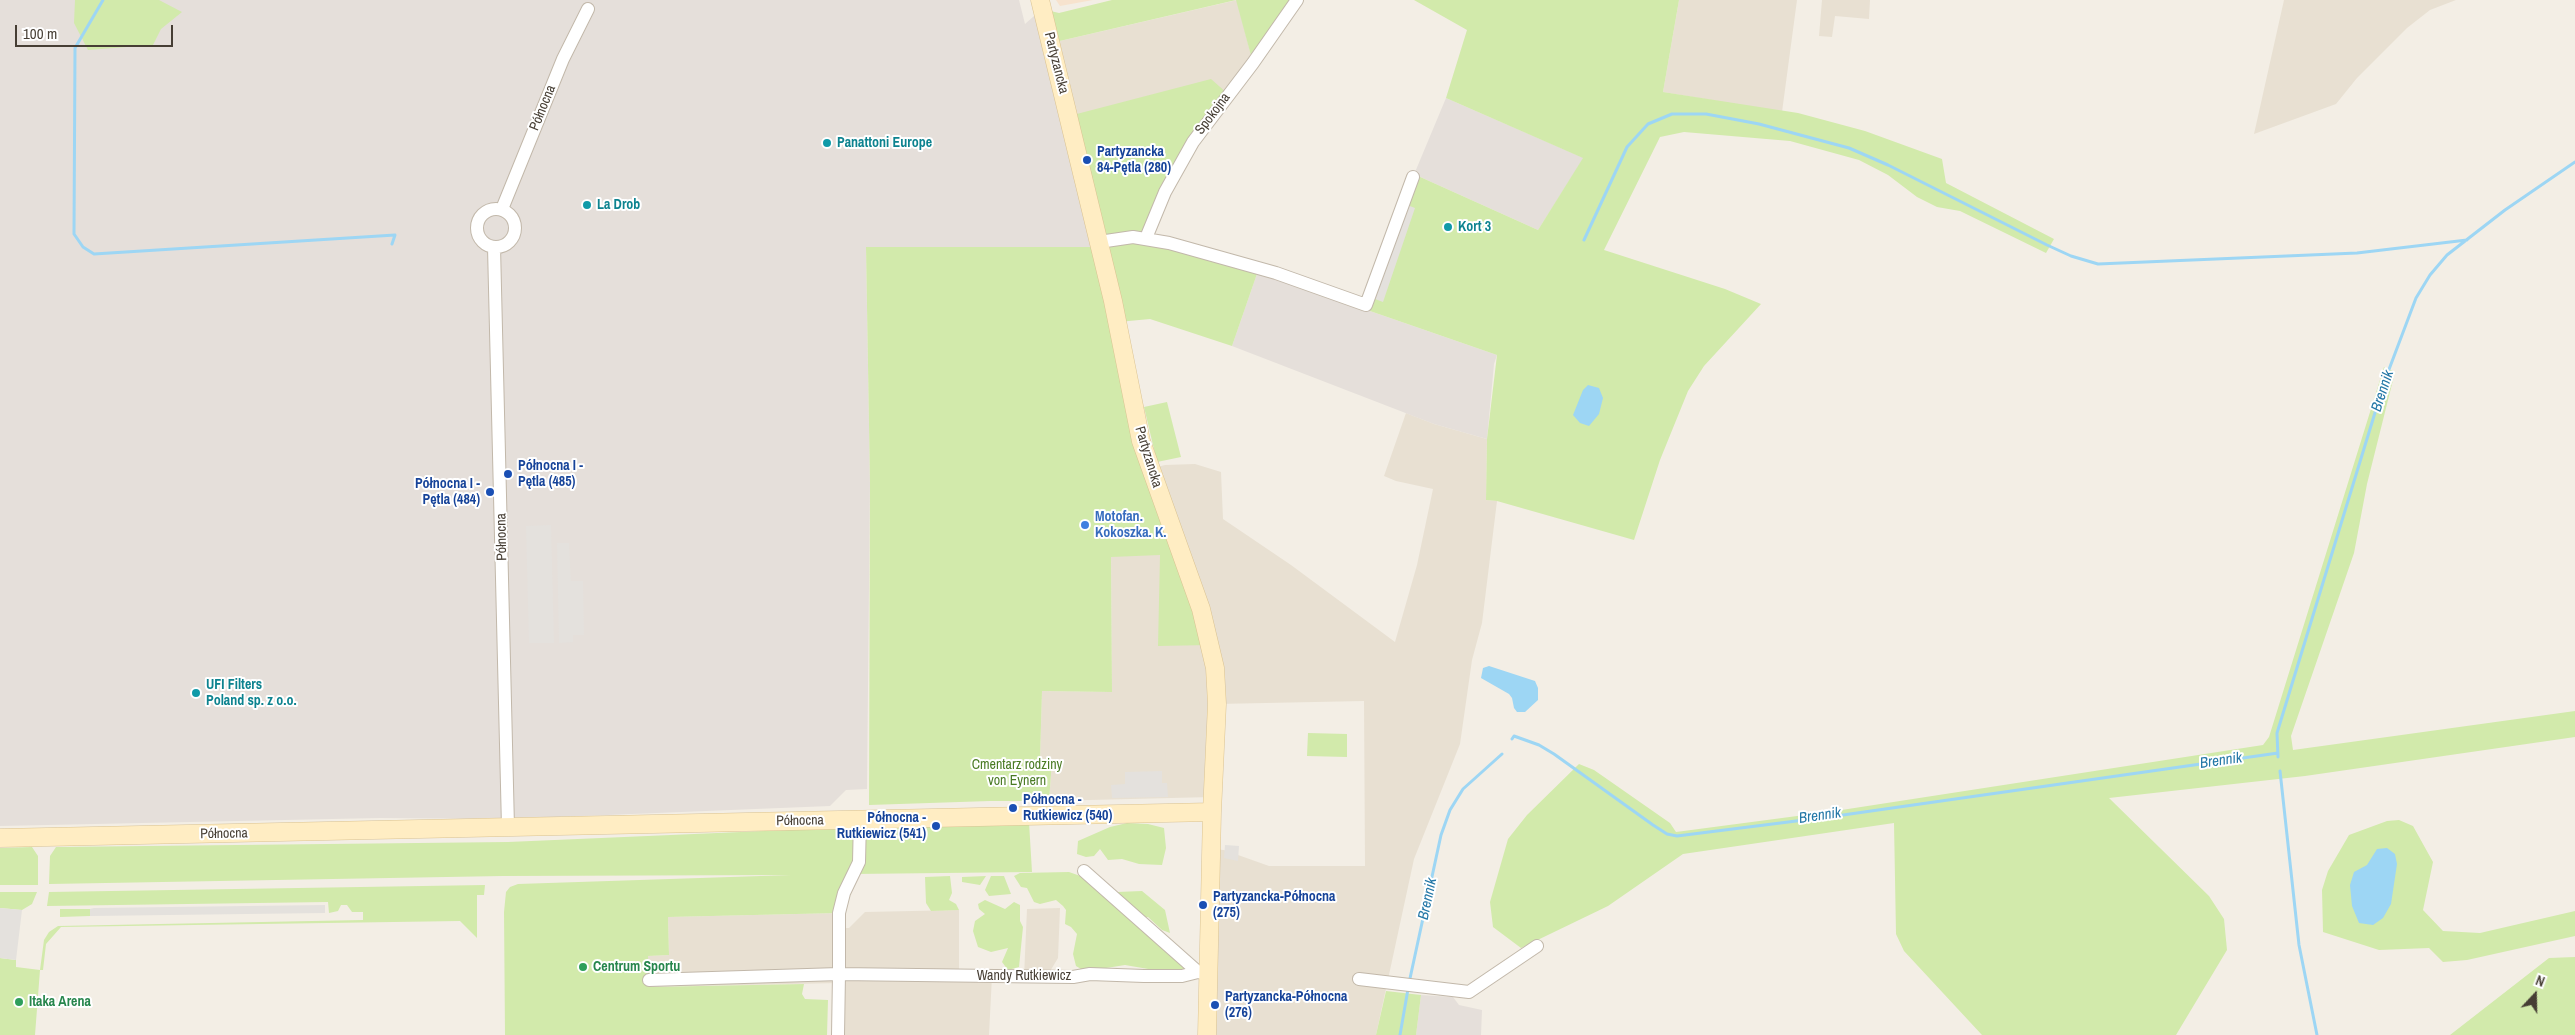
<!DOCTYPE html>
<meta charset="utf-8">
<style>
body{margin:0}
#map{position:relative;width:2575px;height:1035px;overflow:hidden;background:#f3eee5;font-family:"Archivo Narrow",sans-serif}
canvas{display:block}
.north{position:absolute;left:2510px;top:970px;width:50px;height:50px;-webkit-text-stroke:4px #fff;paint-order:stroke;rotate:21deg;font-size:14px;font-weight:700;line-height:20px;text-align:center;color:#463e34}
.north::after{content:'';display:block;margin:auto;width:18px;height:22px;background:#463e34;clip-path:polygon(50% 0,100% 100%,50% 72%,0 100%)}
.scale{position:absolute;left:15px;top:25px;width:158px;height:22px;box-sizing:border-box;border:2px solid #463e34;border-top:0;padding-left:6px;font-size:15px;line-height:18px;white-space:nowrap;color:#463e34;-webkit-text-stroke:4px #fff;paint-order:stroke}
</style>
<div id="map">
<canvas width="2575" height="1035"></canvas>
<div class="north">N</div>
<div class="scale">100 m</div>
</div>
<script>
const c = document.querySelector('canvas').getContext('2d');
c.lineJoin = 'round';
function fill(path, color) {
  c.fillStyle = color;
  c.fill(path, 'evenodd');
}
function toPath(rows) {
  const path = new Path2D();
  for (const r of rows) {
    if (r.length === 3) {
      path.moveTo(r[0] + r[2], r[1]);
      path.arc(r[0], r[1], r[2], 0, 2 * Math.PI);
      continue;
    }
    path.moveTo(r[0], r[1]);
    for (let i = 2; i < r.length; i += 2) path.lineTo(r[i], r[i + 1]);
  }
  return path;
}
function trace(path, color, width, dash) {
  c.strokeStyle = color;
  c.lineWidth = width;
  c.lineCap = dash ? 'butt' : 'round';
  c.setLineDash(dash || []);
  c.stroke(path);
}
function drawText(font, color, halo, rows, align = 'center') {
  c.font = font + ' "Archivo Narrow",sans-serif';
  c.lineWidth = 4;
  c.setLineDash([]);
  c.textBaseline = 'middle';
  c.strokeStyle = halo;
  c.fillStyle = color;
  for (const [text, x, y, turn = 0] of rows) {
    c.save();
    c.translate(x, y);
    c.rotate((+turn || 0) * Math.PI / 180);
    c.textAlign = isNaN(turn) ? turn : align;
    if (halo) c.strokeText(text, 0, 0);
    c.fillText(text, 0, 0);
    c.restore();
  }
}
fill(toPath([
 [1237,0,1253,63,1228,94,1069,116,1051,43],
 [1679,0,1797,0,1782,112,1663,92],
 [1822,0,1870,0,1869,19,1835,16,1832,37,1819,36],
 [2284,0,2456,0,2430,10,2407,28,2357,78,2336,104,2254,134],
 [1406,413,1434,424,1487,439,1486,500,1497,501,1482,623,1472,660,1460,744,1414,859,1376,1035,1207,1035,1211,849,1224,850,1269,866,1365,866,1364,701,1217,704,1212,797,1049,801,1052,762,1040,760,1042,691,1112,692,1111,556,1160,554,1210,645,1150,469,1165,465,1195,464,1221,472,1223,519,1291,565,1395,642,1417,565,1433,489,1396,481,1384,476],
 [1060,908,1058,958,1049,973,1024,977,1027,909],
 [959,910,959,969,992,976,989,1035,838,1035,839,983,648,987,648,956,669,955,668,917,839,913,839,928,849,928,865,912]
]), '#e8e0d2');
fill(toPath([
 [1056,0,1093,0,1060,6]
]), '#f7e3ce');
fill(toPath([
 [0,0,1019,0,1025,24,1042,9,1100,247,866,248,870,484,867,789,846,790,830,806,508,819,380,818,0,826],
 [1446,98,1584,158,1538,230,1418,176,1413,177],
 [1259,268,1366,305,1370,311,1497,355,1494,364,1487,439,1434,424,1232,346],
 [1421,995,1453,997,1459,1005,1482,1010,1481,1035,1416,1035]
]), '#e5dfda');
fill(toPath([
 [75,0,159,0,182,12,161,29,153,45,88,50,74,23],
 [1112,0,1297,0,1253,63,1236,0,1051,43,1042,9,1059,13],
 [1414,0,1679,0,1663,92,1798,113,1865,131,1942,159,1946,183,2054,239,2046,253,1960,211,1937,207,1917,197,1888,175,1859,160,1790,141,1684,132,1660,137,1604,250,1725,289,1761,304,1704,366,1688,391,1660,460,1634,540,1497,501,1486,500,1487,439,1497,355,1370,311,1366,305,1418,176,1538,230,1583,158,1446,98,1467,30],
 [1211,79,1228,94,1218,107,1146,238,1259,268,1232,346,1150,319,1118,322,1141,441,1210,645,1158,646,1160,555,1111,557,1112,692,1042,691,1040,760,1052,761,1049,801,990,801,869,805,870,484,866,247,1100,247,1069,116],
 [2384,367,2395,372,2367,484,2354,553,2291,736,2293,750,2575,711,2575,737,2305,776,2109,798,2209,896,2224,919,2227,950,2176,1035,1982,1035,1904,951,1896,934,1894,823,1683,854,1608,906,1521,948,1493,927,1490,902,1508,839,1527,815,1579,764,1594,770,1670,823,1676,832,1835,811,2263,745,2269,737],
 [1167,402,1181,457,1157,462,1144,407],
 [1308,733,1347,734,1347,757,1307,756],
 [2399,820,2413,826,2433,862,2423,910,2443,931,2480,933,2575,911,2575,936,2467,960,2443,962,2429,948,2379,950,2323,932,2322,890,2328,871,2349,835,2387,821],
 [1029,822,1032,872,853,874,839,913,668,917,669,955,648,956,649,987,804,984,802,994,805,999,828,1000,827,1035,505,1035,504,912,506,892,510,887,518,884,791,875,503,876,49,884,50,856,56,847,508,842,857,827],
 [1127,823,1148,824,1164,828,1166,848,1162,865,1139,864,1122,859,1108,860,1100,849,1094,856,1086,857,1077,854,1078,841,1110,827],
 [32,847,38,856,38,885,0,885,0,848],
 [1069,872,1086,878,1188,970,1154,970,1125,965,1100,969,1081,969,1076,966,1073,954,1077,934,1071,927,1065,924,1066,910,1063,906,1056,900,1040,904,1034,902,1027,888,1021,887,1014,876,1020,873],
 [950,876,952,893,949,900,956,904,959,910,931,911,926,903,925,877],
 [986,876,980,885,962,882,962,877],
 [991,876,1004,876,1011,894,989,896,985,890],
 [485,885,484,895,477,895,477,938,460,921,61,927,46,944,43,970,40,970,35,1035,0,1035,0,958,16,960,16,967,40,970,44,940,49,932,58,926,363,920,363,912,352,912,347,905,341,905,338,911,329,913,328,902,47,906,49,892],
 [1142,891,1165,910,1170,933,1162,930,1148,917,1142,918,1125,903,1117,892],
 [0,892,37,892,32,904,22,910,0,908],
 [985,900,1005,909,1014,902,1020,905,1020,921,1023,927,1019,967,1008,970,1002,962,1008,948,991,952,978,947,973,931,975,921,985,914,979,909,978,904],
 [60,909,90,909,90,916,60,917],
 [2575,957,2575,1035,2450,1035,2549,958],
 [1386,991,1421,995,1416,1035,1376,1035]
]), '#d2eaab');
fill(toPath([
 [1407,205,1415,208,1383,302,1375,299],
 [551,525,554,643,529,643,526,526],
 [557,543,569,543,571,581,583,581,584,635,573,635,573,642,559,643],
 [1162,771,1162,783,1167,783,1168,797,1112,798,1111,785,1125,784,1125,772],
 [1225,845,1239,846,1238,861,1224,858],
 [325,905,325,913,90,916,90,909,94,908],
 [0,908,22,910,16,960,0,958]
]), '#e4e1dd');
fill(toPath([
 [1588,385,1599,388,1603,398,1599,414,1589,426,1580,423,1573,415,1583,390],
 [1489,666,1535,681,1538,688,1538,700,1525,712,1517,712,1514,708,1512,698,1509,694,1481,678,1483,668],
 [2387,848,2395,854,2397,864,2391,904,2383,918,2373,925,2359,923,2352,906,2350,885,2354,872,2367,865,2377,849]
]), '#9dd6f4');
trace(toPath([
 [103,0,75,48,74,234,83,247,94,254,395,235,392,244],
 [1584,240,1627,147,1648,124,1672,114,1706,114,1759,124,1849,148,1888,165,2047,245,2071,256,2098,264,2357,253,2467,240],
 [1512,739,1514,736,1539,745,1554,754,1653,825,1667,834,1677,836,1836,816,2278,753],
 [2278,757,2277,733,2385,380,2416,298,2430,275,2447,255,2505,210,2575,162],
 [2280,771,2299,945,2317,1035],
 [1409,983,1441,835,1450,810,1463,789,1502,754],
 [1400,1035,1408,989]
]), '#9dd6f4', 3);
const street = toPath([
 [496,228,19],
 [502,209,563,59,588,9],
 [1146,238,1165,192,1193,142,1253,63,1297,0],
 [1099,242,1133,237,1169,243,1276,273,1366,305,1413,177],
 [494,247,508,827],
 [1084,871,1198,972],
 [1359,979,1469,992,1537,946],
 [649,980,839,974,839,913,844,893,859,862,860,819],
 [838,1035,839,974,1073,977,1090,974,1144,976,1182,976,1198,972,1209,974]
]);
const secondary = toPath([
 [1040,0,1113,301,1141,441,1201,609,1215,668,1217,704,1212,812,1207,1035],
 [0,838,1212,812]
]);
trace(street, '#c2b8aa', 14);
trace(secondary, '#dac393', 19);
trace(street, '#fff', 12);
trace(secondary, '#ffedc3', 18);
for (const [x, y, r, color] of [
 [827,143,5,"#0f9aa8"],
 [1087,160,5,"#1a4fb4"],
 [587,205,5,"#0f9aa8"],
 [1448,227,5,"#0f9aa8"],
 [508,474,5,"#1a4fb4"],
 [490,492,5,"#1a4fb4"],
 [1085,525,5,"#3f7fe0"],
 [196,693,5,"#0f9aa8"],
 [1013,808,5,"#1a4fb4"],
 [936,826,5,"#1a4fb4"],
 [1203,905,5,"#1a4fb4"],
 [583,967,5,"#2e9e5b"],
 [19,1002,5,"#2e9e5b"],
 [1215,1005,5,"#1a4fb4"]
]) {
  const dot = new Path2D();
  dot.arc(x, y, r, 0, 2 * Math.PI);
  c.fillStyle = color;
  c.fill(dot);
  trace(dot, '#fff', 2);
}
drawText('14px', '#463e34', '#fff', [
 ["Partyzancka",1056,63,76],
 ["Północna",543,108,-68],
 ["Spokojna",1213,114,-53],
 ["Partyzancka",1148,457,73],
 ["Północna",502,537,-91],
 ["Północna",800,821,-1],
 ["Północna",224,834,-1],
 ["Wandy Rutkiewicz",1024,976]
]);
drawText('bold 14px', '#0d838f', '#fff', [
 ["Panattoni Europe",837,143],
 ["La Drob",597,205],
 ["Kort 3",1458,227],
 ["UFI Filters",206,685],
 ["Poland sp. z o.o.",206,701]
], 'left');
drawText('bold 14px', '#164399', '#fff', [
 ["Partyzancka",1097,152],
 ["84-Pętla (280)",1097,168],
 ["Północna I -",518,466],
 ["Pętla (485)",518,482],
 ["Północna I -",480,484,"right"],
 ["Pętla (484)",480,500,"right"],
 ["Północna -",1023,800],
 ["Rutkiewicz (540)",1023,816],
 ["Północna -",926,818,"right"],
 ["Rutkiewicz (541)",926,834,"right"],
 ["Partyzancka-Północna",1213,897],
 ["(275)",1213,913],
 ["Partyzancka-Północna",1225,997],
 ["(276)",1225,1013]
], 'left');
drawText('bold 14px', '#366cbe', '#fff', [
 ["Motofan.",1095,517],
 ["Kokoszka. K.",1095,533]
], 'left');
drawText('14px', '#4a7b24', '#fff', [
 ["Cmentarz rodziny",1017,765],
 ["von Eynern",1017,781]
]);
drawText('bold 14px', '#27864d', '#fff', [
 ["Centrum Sportu",593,967],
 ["Itaka Arena",29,1002]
], 'left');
drawText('italic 15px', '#2578a7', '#fff', [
 ["Brennik",2383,391,-72],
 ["Brennik",2221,761,-8],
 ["Brennik",1820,816,-8],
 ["Brennik",1428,899,-78]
]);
</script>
